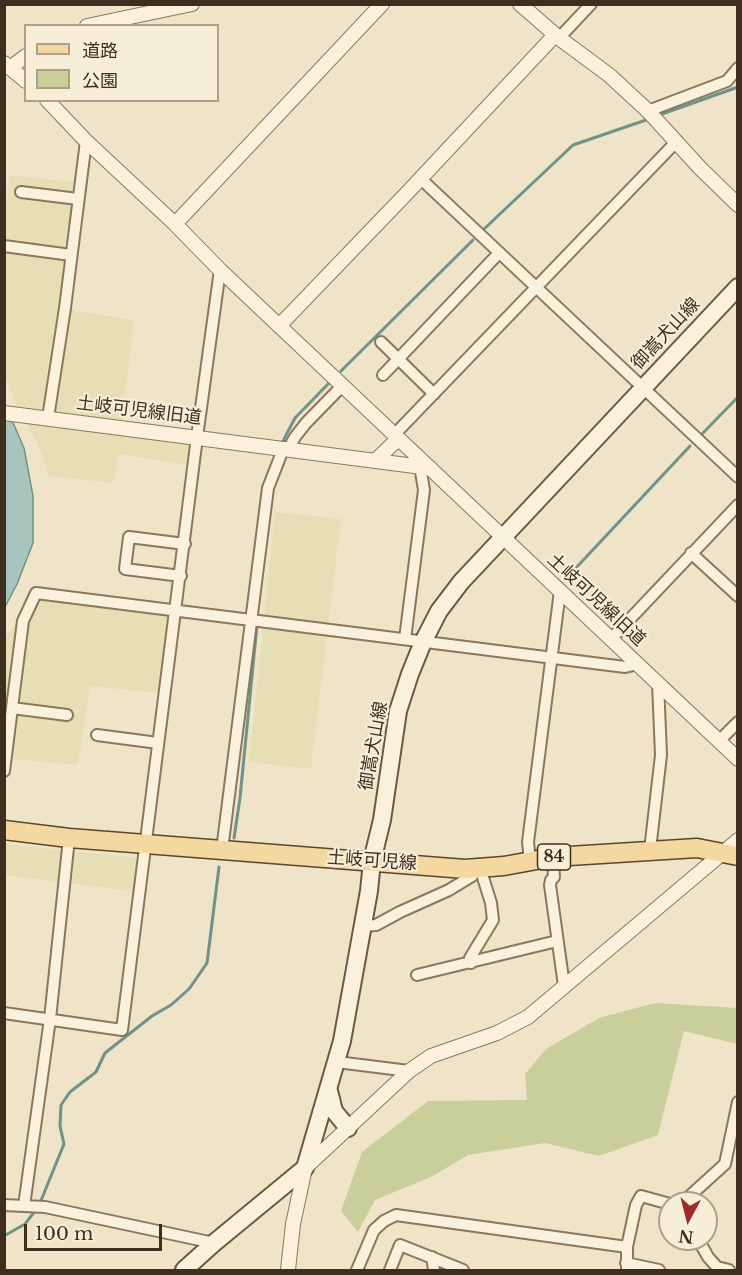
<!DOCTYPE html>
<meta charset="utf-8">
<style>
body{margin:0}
#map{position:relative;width:742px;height:1275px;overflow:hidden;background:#f0e4c8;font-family:"Libre Baskerville","Noto Sans JP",serif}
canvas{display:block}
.frame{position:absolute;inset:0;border:6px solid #3d2e20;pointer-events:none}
.legend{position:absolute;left:24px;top:24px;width:195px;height:78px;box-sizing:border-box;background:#f7eed8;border:2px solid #ada18e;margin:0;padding:8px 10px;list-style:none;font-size:18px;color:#3d2e20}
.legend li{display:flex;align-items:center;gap:12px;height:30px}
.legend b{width:30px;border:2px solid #ada18e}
.north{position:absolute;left:658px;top:1191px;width:60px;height:60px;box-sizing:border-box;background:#f7eed8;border:2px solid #ada18e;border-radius:50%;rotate:187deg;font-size:16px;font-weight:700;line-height:24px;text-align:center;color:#3d2e20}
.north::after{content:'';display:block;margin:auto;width:21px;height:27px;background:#9e2a2b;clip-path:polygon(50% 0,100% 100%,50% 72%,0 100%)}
.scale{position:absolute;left:24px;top:1224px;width:138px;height:27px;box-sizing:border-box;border:3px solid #3d2e20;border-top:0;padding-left:8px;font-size:18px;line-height:21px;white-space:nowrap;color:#3d2e20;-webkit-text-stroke:4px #f7eed8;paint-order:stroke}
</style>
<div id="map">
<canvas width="742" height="1275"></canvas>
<div class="frame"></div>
<ul class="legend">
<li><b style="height:8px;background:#f3d9a0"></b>道路</li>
<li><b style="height:16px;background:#c9cf9b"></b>公園</li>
</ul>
<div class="north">N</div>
<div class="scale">100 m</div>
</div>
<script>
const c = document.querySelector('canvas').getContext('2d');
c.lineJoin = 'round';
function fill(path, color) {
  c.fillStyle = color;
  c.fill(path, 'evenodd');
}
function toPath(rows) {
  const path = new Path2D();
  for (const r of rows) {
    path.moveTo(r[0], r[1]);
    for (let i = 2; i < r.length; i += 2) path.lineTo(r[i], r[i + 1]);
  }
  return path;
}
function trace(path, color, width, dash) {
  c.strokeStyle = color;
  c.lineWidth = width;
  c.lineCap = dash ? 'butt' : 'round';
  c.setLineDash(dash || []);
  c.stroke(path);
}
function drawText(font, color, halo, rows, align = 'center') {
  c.font = font + ' "Libre Baskerville","Noto Sans JP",serif';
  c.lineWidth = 4.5;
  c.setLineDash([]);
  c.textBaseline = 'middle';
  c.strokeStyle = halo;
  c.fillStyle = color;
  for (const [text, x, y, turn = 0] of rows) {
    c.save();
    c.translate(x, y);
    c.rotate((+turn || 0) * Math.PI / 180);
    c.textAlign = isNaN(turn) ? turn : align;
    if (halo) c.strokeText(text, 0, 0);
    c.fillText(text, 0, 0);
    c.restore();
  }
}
fill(toPath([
 [10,175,81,183,63,309,134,320,121,427,197,437,189,465,119,454,113,483,49,476,40,449,17,407,5,375,4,220],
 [275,512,341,519,311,769,249,762],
 [38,599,169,612,159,693,90,686,78,765,5,758,4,638,17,622,28,620],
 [5,844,139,858,136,887,132,891,5,875]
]), '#e6deb5');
fill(toPath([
 [655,1003,738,1008,737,1044,684,1031,658,1135,599,1156,545,1143,468,1155,431,1177,375,1200,358,1232,341,1211,362,1152,428,1101,527,1100,525,1074,546,1049,599,1018]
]), '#c9cf9b');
const water = toPath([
 [4,402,24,448,33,496,33,543,17,584,5,607,4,402]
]);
fill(water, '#a9c4bc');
trace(water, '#6f938a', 1.5);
trace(toPath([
 [662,114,738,87],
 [484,229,573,145,646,120],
 [341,371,473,240],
 [701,435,738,397],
 [284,439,295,418,329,383],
 [574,570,690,446],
 [234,838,240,798,257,625],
 [40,1203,64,1144,60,1126,61,1105,70,1092,96,1072,105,1053,152,1016,171,1005,189,989,207,963,219,867],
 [4,1236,25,1224,35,1211]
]), '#6f938a', 3);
const minor = toPath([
 [559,38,591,4],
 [648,111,727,81,738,68],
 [421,179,738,477],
 [21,192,78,199],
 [4,246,71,255],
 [381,342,434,394],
 [383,375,499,253],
 [48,418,65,308,86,141],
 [394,435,677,141],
 [289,448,295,437,306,423,342,386],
 [691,553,738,596],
 [181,576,125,569,129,537,185,544],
 [405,639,424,490,420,466],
 [611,639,738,505],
 [12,708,67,715],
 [97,735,158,743],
 [719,741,738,722],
 [4,771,23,621,36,593,625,667,638,664],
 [222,850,268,488,284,447],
 [650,850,661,755,658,683],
 [553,857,554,877,551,880,550,885,564,986],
 [530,861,528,842,560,591],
 [363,926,376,925,400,912,449,890,472,876,480,868,491,903,493,920,470,958,471,963],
 [417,975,557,941],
 [4,1013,122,1030,197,437,220,270],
 [337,1062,409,1071],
 [682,1203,725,1164,738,1102],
 [4,1205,45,1207,214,1243],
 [24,1206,50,1019,69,838],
 [698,1239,708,1257,717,1267,729,1270],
 [432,1257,434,1270],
 [626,1263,659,1270],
 [357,1270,374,1230,384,1221,396,1215,627,1247],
 [390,1270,400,1245,463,1270],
 [627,1270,627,1247,636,1205,641,1196,670,1204]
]);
const tertiary = toPath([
 [520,4,559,38,609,75,648,111,700,168,738,205],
 [87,26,192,4],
 [4,63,26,81],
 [10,68,26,56],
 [47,100,86,141,175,224,220,270,738,759],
 [175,224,382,4],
 [279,326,407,193,555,35],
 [4,413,430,468],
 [376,460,398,439],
 [288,1270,293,1224,305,1168,409,1071,431,1056,497,1033,528,1017,738,840]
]);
const secondary = toPath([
 [329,1091,334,1111,348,1128],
 [184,1270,214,1243,305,1168,342,1041,369,891,372,861,382,820,398,711,410,674,423,642,439,611,461,582,738,287]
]);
const primary = toPath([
 [4,830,69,838,465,869,504,866,553,857,697,848,738,856]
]);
trace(minor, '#8d765c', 14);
trace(tertiary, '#8d765c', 16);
trace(secondary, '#6f573f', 20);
trace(primary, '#5b4430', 21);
trace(minor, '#faf1dc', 10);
trace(tertiary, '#faf1dc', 14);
trace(secondary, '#faf1dc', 16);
trace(primary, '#f3d9a0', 18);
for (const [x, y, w] of [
 [554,857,33]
]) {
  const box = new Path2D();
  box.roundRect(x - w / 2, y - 13, w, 26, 4.5);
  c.fillStyle = '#f7eed8';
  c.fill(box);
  trace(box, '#3d2e20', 1.5);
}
drawText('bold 16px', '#3d2e20', null, [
 ["84",554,857]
]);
drawText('18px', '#3d2e20', '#f7eed8', [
 ["御嵩犬山線",666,334,-47],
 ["土岐可児線旧道",139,411,7],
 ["土岐可児線旧道",596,600,43],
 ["御嵩犬山線",374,746,-80],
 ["土岐可児線",372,861,4]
]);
</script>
